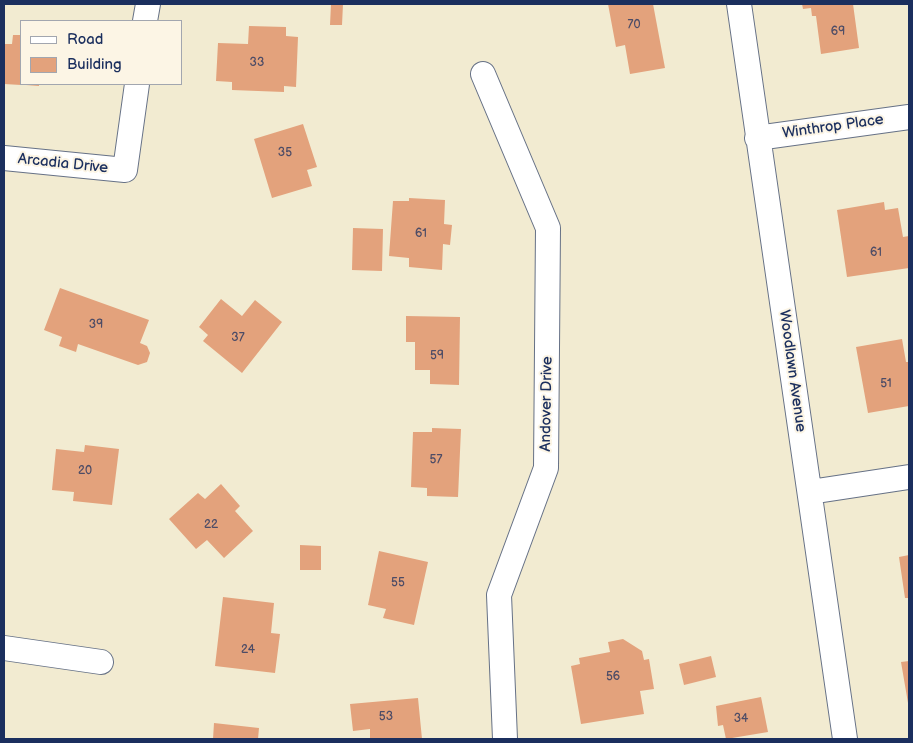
<!DOCTYPE html>
<style>
body{margin:0}
#map{position:relative;width:913px;height:743px;overflow:hidden;background:#f2ebd1;font-family:"Balsamiq Sans",sans-serif}
canvas{display:block}
.frame{position:absolute;inset:0;border:5px solid #1b2f5e;pointer-events:none}
.legend{position:absolute;left:20px;top:20px;width:162px;height:65px;box-sizing:border-box;background:#fcf5e5;border:1px solid #a2a6af;margin:0;padding:6px 9px;list-style:none;font-size:15px;color:#1b2f5e}
.legend li{display:flex;align-items:center;gap:10px;height:25px}
.legend b{width:25px;border:1px solid #a2a6af}
</style>
<div id="map">
<canvas width="913" height="743"></canvas>
<div class="frame"></div>
<ul class="legend">
<li><b style="height:6px;background:#fff"></b>Road</li>
<li><b style="height:14px;background:#e3a27c"></b>Building</li>
</ul>
</div>
<script>
const c = document.querySelector('canvas').getContext('2d');
c.lineJoin = 'round';
function fill(path, color) {
  c.fillStyle = color;
  c.fill(path, 'evenodd');
}
function toPath(rows) {
  const path = new Path2D();
  for (const r of rows) {
    path.moveTo(r[0], r[1]);
    for (let i = 2; i < r.length; i += 2) path.lineTo(r[i], r[i + 1]);
  }
  return path;
}
function trace(path, color, width, dash) {
  c.strokeStyle = color;
  c.lineWidth = width;
  c.lineCap = dash ? 'butt' : 'round';
  c.setLineDash(dash || []);
  c.stroke(path);
}
function drawText(font, color, halo, rows, align = 'center') {
  c.font = font + ' "Balsamiq Sans",sans-serif';
  c.lineWidth = 4;
  c.setLineDash([]);
  c.textBaseline = 'middle';
  c.strokeStyle = halo;
  c.fillStyle = color;
  for (const [text, x, y, turn = 0] of rows) {
    c.save();
    c.translate(x, y);
    c.rotate((+turn || 0) * Math.PI / 180);
    c.textAlign = isNaN(turn) ? turn : align;
    if (halo) c.strokeText(text, 0, 0);
    c.fillText(text, 0, 0);
    c.restore();
  }
}
fill(toPath([
 [331,4,343,4,342,25,330,25],
 [608,4,653,4,665,68,630,74,625,45,616,47],
 [802,4,853,4,859,48,821,54,816,16,812,16,811,8,803,9],
 [249,26,286,27,286,36,298,37,296,87,284,86,284,92,232,90,232,82,216,81,218,43,248,44],
 [13,35,21,35,21,85,4,84,4,44,12,44],
 [26,84,39,84,39,86,26,85],
 [303,124,317,167,307,170,312,186,272,198,254,139],
 [409,198,445,200,444,224,452,225,450,245,443,244,442,270,409,267,409,258,389,256,393,201,409,201],
 [884,202,885,210,898,208,903,237,909,236,909,268,847,277,837,210],
 [353,228,383,229,382,271,352,270],
 [60,288,149,320,140,343,147,346,150,353,147,362,138,365,78,344,76,352,59,346,62,337,44,330],
 [221,299,242,316,255,300,282,322,242,373,203,341,208,335,199,327],
 [406,316,460,317,459,385,430,384,430,370,415,370,415,342,406,342],
 [902,339,906,362,909,362,909,406,868,413,856,347],
 [432,428,461,429,458,497,427,496,427,488,411,487,413,432,432,432],
 [85,445,119,449,112,505,73,501,74,492,52,490,56,449,84,452],
 [221,484,240,506,235,511,253,531,224,558,207,540,196,549,169,519,198,493,205,499],
 [300,545,321,546,321,570,300,570],
 [379,551,428,562,414,625,383,618,386,609,368,605],
 [909,555,909,598,905,598,899,557],
 [223,597,274,603,271,633,280,634,275,673,215,666],
 [623,639,642,651,644,660,649,659,654,689,640,691,644,714,581,724,571,666,580,664,579,658,610,652,608,642],
 [711,656,716,677,684,685,679,664],
 [909,661,909,703,908,703,901,662],
 [761,697,768,732,726,739,723,725,718,726,716,706],
 [418,698,422,739,370,739,370,729,353,731,350,704],
 [214,723,259,728,258,739,213,739]
]), '#e3a27c');
const street = toPath([
 [739,4,845,739],
 [145,21,148,4],
 [483,74,548,228,546,468,499,595,505,739],
 [757,138,909,117],
 [4,158,125,170,137,84],
 [810,492,909,477],
 [4,648,101,662]
]);
trace(street, '#667186', 26);
trace(street, '#fff', 24);
drawText('12px', '#4d4c66', null, [
 ["70",634,25],
 ["69",838,32],
 ["33",257,63],
 ["35",285,153],
 ["61",421,234],
 ["61",876,253],
 ["39",96,325],
 ["37",238,338],
 ["59",437,356],
 ["51",886,384],
 ["57",436,460],
 ["20",85,471],
 ["22",211,525],
 ["55",398,583],
 ["24",248,650],
 ["56",613,677],
 ["53",386,717],
 ["34",741,719]
]);
drawText('15px', '#1b2f5e', '#fcf5e5', [
 ["Winthrop Place",833,127,-8],
 ["Arcadia Drive",63,164,6],
 ["Woodlawn Avenue",792,371,82],
 ["Andover Drive",547,404,-89]
]);
</script>
